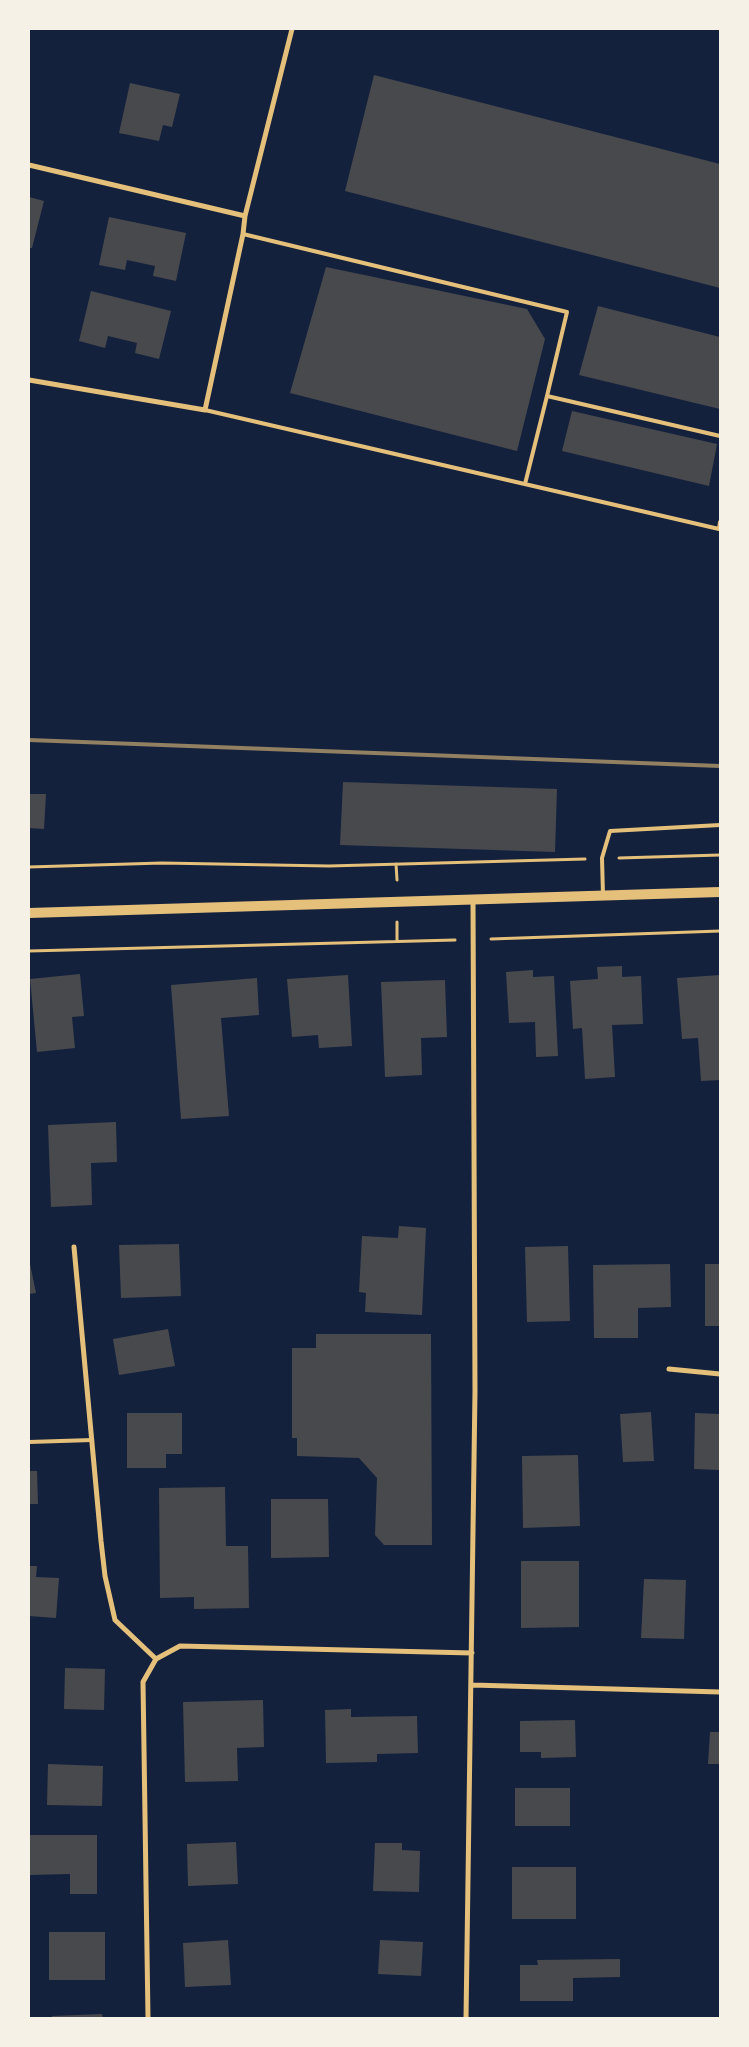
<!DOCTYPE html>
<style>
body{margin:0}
#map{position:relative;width:749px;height:2047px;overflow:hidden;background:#14213d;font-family:"DM Sans",sans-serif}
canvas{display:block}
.frame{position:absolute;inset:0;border:30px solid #f6f1e7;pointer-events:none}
</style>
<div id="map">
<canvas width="749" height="2047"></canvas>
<div class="frame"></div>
</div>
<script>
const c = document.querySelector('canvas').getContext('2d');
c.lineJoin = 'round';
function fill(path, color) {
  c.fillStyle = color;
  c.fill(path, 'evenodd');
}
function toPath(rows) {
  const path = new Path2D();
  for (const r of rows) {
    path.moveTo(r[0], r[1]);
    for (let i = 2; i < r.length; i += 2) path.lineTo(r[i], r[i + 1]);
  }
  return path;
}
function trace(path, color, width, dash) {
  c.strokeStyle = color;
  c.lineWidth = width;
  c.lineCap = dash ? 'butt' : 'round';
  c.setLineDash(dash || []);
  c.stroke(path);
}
fill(toPath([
 [374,75,720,164,720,288,345,191],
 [130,83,180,94,172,127,163,125,159,141,119,133],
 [29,197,44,201,32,248,29,248],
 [109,217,186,233,176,281,153,276,155,266,127,260,125,270,99,265],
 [326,267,527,309,545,339,517,451,290,393],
 [91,291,171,311,159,359,135,353,137,343,108,336,105,348,79,341],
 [598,306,720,337,720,409,579,375],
 [572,411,717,444,709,486,562,451],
 [343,782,557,789,555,852,340,845],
 [29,794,46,794,44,829,29,828],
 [622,966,622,977,641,976,643,1024,612,1025,615,1077,585,1079,582,1028,573,1029,570,981,598,979,597,967],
 [533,970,533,977,554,976,558,1056,536,1057,535,1022,509,1023,506,972],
 [80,974,84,1016,72,1017,75,1048,37,1052,30,979],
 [348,975,352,1046,319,1048,318,1035,292,1037,287,979],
 [720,975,720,1080,701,1081,698,1038,682,1039,677,978],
 [257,978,259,1015,221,1018,229,1116,181,1119,171,985],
 [445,980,447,1037,421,1038,422,1075,385,1077,381,982],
 [116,1122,117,1162,91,1163,92,1205,51,1207,48,1125],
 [399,1226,426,1228,422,1315,365,1312,366,1293,359,1292,362,1236,398,1238],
 [179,1244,181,1296,121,1298,119,1245],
 [568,1246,570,1321,527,1322,525,1247],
 [29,1259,36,1293,29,1294],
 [670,1264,671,1307,638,1308,638,1338,594,1338,593,1265],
 [705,1264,720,1264,720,1326,705,1326],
 [168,1329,175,1366,119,1375,113,1339],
 [316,1334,431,1334,432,1545,384,1545,375,1535,377,1478,359,1458,297,1456,297,1438,292,1438,292,1348,316,1348],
 [651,1412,654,1461,623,1462,620,1414],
 [127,1413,182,1413,182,1454,166,1454,166,1468,127,1468],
 [695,1413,720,1414,720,1470,694,1469],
 [578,1455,580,1526,523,1528,522,1456],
 [29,1471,37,1471,38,1504,29,1504],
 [225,1487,226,1546,248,1546,249,1608,194,1609,194,1597,160,1598,159,1488],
 [271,1499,328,1499,329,1557,271,1558],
 [521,1561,579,1561,579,1627,521,1628],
 [29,1566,37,1566,36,1577,59,1578,56,1618,29,1616],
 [644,1579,686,1580,684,1639,641,1638],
 [65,1668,105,1669,104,1710,64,1709],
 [263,1700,264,1747,237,1748,238,1781,185,1782,183,1702],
 [351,1709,351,1717,417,1716,418,1753,377,1754,377,1762,326,1763,325,1710],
 [575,1720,576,1757,541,1758,541,1752,520,1752,520,1721],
 [710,1732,720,1732,720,1764,708,1764],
 [48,1764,103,1766,102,1806,47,1805],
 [515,1788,570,1788,570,1826,515,1826],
 [29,1835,97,1835,97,1894,70,1894,70,1874,29,1875],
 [236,1842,238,1884,188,1886,187,1844],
 [375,1843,402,1843,402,1850,420,1851,419,1892,373,1891],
 [512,1867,576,1867,576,1919,512,1919],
 [49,1932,105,1932,105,1980,49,1980],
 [228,1940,231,1985,185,1987,183,1943],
 [380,1940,423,1942,421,1976,378,1974],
 [620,1959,620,1977,573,1978,573,2001,520,2001,520,1965,538,1965,537,1960],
 [102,2014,103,2018,52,2018,52,2016]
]), '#48494c');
trace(toPath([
 [619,858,720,855],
 [396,864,397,880],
 [29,867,162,863,329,866,585,859],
 [491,939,720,931],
 [397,941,397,922],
 [29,951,455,940]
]), '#e5c07b', 3);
trace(toPath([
 [243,234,567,312,547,396,720,436],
 [205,410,719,529,720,522],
 [525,484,547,396],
 [603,895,602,858,610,831,720,825],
 [29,1442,92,1440]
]), '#e5c07b', 4);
trace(toPath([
 [29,165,245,216],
 [29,380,205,410,243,234,245,216,292,29],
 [74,1247,101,1541,105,1576,115,1620,156,1659,143,1682,148,2018],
 [669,1369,720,1374],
 [156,1659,180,1646,472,1653],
 [472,1685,720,1692],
 [466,2018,475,1391,473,899]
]), '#e5c07b', 5);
trace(toPath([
 [29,913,720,892]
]), '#e5c07b', 10);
trace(toPath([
 [29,740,720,766]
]), '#918062', 4);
</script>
